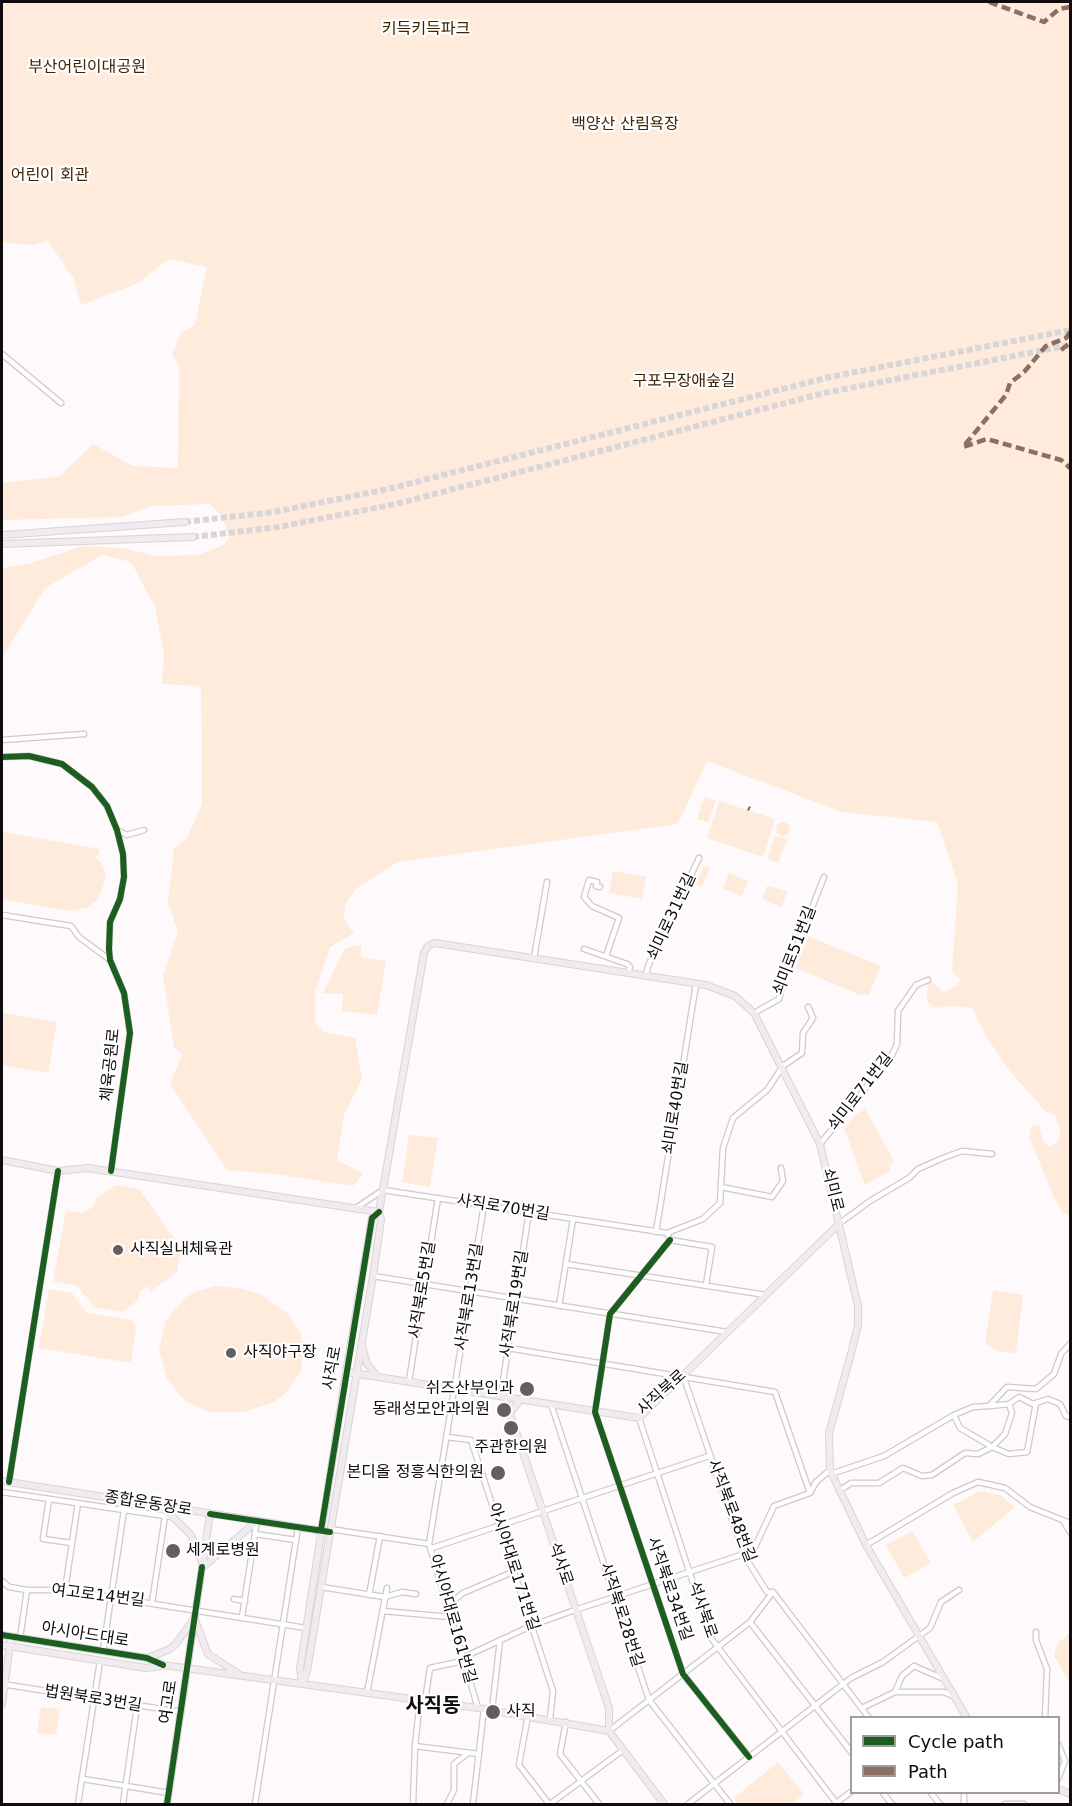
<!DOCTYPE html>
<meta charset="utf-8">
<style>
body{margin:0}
#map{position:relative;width:1072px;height:1806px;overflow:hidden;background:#fef9fa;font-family:"DejaVu Sans",sans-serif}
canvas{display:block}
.frame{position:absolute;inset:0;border:3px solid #100b0c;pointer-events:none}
.legend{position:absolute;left:850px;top:1716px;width:210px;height:78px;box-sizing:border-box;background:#fff;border:2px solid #9f9d9e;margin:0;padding:8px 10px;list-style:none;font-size:18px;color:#100b0c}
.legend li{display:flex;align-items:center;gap:12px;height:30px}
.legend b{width:30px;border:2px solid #9f9d9e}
</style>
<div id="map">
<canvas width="1072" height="1806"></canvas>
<div class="frame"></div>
<ul class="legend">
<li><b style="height:8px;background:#1b5e20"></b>Cycle path</li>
<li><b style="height:8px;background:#8d6e63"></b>Path</li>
</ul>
</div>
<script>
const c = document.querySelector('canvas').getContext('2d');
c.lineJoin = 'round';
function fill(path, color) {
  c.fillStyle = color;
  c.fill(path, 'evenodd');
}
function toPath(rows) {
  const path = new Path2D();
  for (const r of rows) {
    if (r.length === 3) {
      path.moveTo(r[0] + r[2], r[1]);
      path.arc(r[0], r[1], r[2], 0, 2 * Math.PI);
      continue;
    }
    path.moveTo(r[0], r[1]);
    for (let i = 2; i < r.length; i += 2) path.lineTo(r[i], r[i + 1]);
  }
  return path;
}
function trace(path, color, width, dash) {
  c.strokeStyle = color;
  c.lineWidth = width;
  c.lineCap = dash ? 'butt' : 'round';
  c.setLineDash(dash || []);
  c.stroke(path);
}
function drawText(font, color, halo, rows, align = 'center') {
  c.font = font + ' "DejaVu Sans","Noto Sans KR",sans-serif';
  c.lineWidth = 4.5;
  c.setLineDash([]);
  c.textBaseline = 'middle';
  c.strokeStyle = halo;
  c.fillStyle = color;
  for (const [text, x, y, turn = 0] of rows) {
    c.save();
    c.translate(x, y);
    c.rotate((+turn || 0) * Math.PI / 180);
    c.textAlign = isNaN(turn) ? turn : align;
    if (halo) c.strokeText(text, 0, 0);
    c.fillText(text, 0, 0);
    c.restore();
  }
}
fill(toPath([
 [2,2,1070,2,1070,1216,1063,1213,1056,1202,1029,1137,1031,1126,1039,1125,1043,1142,1050,1147,1059,1140,1060,1129,1055,1115,1046,1112,1009,1070,986,1036,972,1008,950,1006,936,1008,927,1002,928,980,944,992,956,986,961,980,952,971,958,884,937,822,842,812,707,761,678,824,398,862,357,888,345,904,344,919,354,933,330,947,315,992,315,1023,323,1032,355,1038,362,1079,344,1115,337,1160,363,1173,353,1186,275,1174,227,1170,170,1084,182,1054,174,1047,163,976,178,931,168,903,174,848,187,838,202,804,201,686,162,684,164,654,155,607,131,562,102,555,45,588,2,658,2,568,31,563,83,546,123,548,155,556,198,555,224,545,229,537,223,518,210,504,152,506,122,517,2,520,2,478,4,483,60,476,93,444,133,466,178,468,179,365,172,355,181,333,195,325,207,267,169,259,138,283,81,305,73,277,47,240,35,245,7,243,2,240],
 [704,797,716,800,708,823,697,819],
 [719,801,775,819,763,857,707,838],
 [783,829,7],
 [2,832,100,849,98,855,95,856,102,864,106,877,99,898,88,907,69,911,2,899],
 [775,836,787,839,779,863,767,859],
 [704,866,710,868,702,887,696,885],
 [613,871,646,877,642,899,609,893],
 [729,873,748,881,742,896,723,889],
 [767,886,788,891,781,907,762,899],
 [808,936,881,966,869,995,860,995,796,968],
 [361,945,361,957,386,961,377,1015,342,1011,343,994,323,993,345,948],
 [2,1013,57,1022,48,1073,2,1065],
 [865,1109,894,1161,889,1166,890,1171,865,1185,844,1128,855,1115],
 [409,1135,438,1138,430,1187,402,1182],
 [116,1185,139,1189,181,1248,177,1272,151,1291,147,1286,139,1292,138,1300,123,1312,94,1307,78,1286,53,1281,66,1211,84,1213,94,1206,96,1199],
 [216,1286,240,1288,262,1295,288,1314,300,1332,304,1348,300,1373,286,1393,272,1403,243,1412,209,1412,185,1401,167,1379,159,1349,166,1320,186,1297,198,1291],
 [49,1289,72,1293,87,1313,132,1320,136,1328,131,1363,39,1348],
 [993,1290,1023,1295,1016,1353,996,1351,985,1343],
 [980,1491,1000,1495,1015,1507,973,1542,953,1505],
 [912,1531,931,1563,904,1578,886,1545],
 [1070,1633,1070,1684,1054,1655,1057,1644],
 [41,1707,60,1709,56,1735,37,1733],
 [778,1762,804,1794,792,1804,739,1804,734,1798]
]), '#feebdb');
trace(toPath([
 [185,522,274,512,388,489,830,377,1070,330],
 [193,537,279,527,400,503,824,393,1070,345]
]), '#dad5d6', 6, [6, 3]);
const minor = toPath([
 [2,354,61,403],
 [2,740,84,734],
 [2,757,29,756,62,764,92,787,107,806,117,830,123,854,124,877,120,899,110,922,109,949,110,960,124,993,130,1033,111,1171],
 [117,830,127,835,144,830],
 [600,887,596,886,597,882,589,880,584,897,592,906,619,918,606,956],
 [2,915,71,926,79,937,110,960],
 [584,949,627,964,630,967,628,973],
 [534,958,547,882],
 [646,976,648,966,699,858],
 [754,1013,779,999,785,976,824,877],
 [820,1144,891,1057,897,1044,898,1011,916,985,928,980],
 [721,1187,772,1197,783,1181,781,1168],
 [356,1208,383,1190,667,1233,670,1240],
 [840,1223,870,1201,909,1178,918,1169,943,1158,962,1151,992,1154],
 [656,1232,696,984],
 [667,1233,703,1219,720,1203,723,1148,733,1118,767,1090,783,1066,802,1053,803,1033,813,1018,808,1007],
 [670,1240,610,1314,595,1412,683,1674,749,1757],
 [670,1240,712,1247,706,1285],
 [566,1264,766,1295],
 [373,1276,727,1332],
 [559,1306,573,1219],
 [508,1348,775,1392,810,1493],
 [683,1375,744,1555,767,1592,773,1592,869,1718],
 [409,1381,438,1198],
 [504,1396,502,1388,529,1212],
 [551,1404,649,1700,730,1804],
 [990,1406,1009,1404,1019,1397,1033,1404,1048,1399,1060,1404,1066,1416,1070,1417],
 [954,1415,960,1428,989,1445,989,1448],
 [639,1418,711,1638,837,1804],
 [447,1437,471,1440,553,1691,550,1719],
 [992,1447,1009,1454,1027,1452,1036,1403],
 [831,1474,884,1456,954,1415,973,1407,989,1406,1007,1387,1036,1389,1054,1374,1061,1354,1070,1344],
 [9,1482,58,1171],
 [839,1491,851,1483,879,1483,903,1468,922,1476,932,1475,965,1453,978,1454,992,1447,1005,1434,1012,1413,1009,1404],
 [2,1492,172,1517],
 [49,1499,43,1539,72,1543],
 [1064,1522,1070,1532],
 [330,1529,429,1544],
 [255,1534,296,1540],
 [866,1545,953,1493,978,1482,1005,1488,1030,1507,1070,1523],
 [432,1548,709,1456],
 [2,1581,9,1587,27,1590,65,1590,306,1628],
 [321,1587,385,1597,402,1592,416,1594],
 [65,1590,78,1503],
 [369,1595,380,1536],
 [234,1599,245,1601],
 [152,1603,165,1516],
 [447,1606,463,1593,515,1571],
 [383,1611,450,1617],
 [242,1617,257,1520],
 [750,1622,852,1753],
 [1036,1632,1036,1640,1047,1669,1045,1718],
 [20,1638,27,1590],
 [103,1651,124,1510],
 [462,1658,533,1625,575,1610,753,1551,774,1506,810,1493,816,1482,830,1470],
 [2,1684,181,1712],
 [895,1692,902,1676,914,1666,944,1679],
 [367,1693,387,1588],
 [425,1701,430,1668,463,1661],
 [478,1708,429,1544,484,1205],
 [862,1708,895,1692,944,1692,953,1696],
 [492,1710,500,1640],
 [528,1715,519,1765,549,1804],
 [566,1722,560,1754,599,1804],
 [609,1731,750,1622,773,1592],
 [1058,1744,1065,1761,1058,1779],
 [415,1746,479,1754],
 [83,1779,169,1793],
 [882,1792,892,1804],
 [930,1792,940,1804],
 [964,1792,964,1804],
 [78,1804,100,1661],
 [123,1804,137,1706],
 [255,1804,298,1527],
 [413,1804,415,1746,420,1700],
 [447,1804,454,1790,454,1764,468,1753],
 [473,1804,484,1709],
 [550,1804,623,1750],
 [688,1804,851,1678,883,1662,930,1628,941,1602,959,1590],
 [835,1804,852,1791],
 [1005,1804,1024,1804]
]);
const major = toPath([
 [2,535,185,522],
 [2,544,193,537],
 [2,1160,58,1171,88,1168,379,1212],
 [362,1346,367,1364,377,1376],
 [346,1372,639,1418,840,1223],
 [504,1396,609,1708,609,1731],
 [510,1413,521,1399],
 [2,1481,323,1531],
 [158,1507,174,1518,191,1535,201,1560],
 [203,1567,257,1521],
 [195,1620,208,1654,239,1674],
 [2,1635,147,1658,163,1665,478,1708,609,1731,664,1804],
 [2,1645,146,1668,161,1666],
 [147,1658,168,1650,175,1645,193,1620],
 [302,1683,300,1669,346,1372,372,1218,379,1212],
 [302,1684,307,1671,373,1276,381,1220,379,1212,424,953,428,946,435,943,706,985,735,996,754,1013,820,1144,858,1306,858,1325,852,1350,829,1433,830,1470,866,1545,967,1718],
 [2,1704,11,1637],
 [1058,1789,1070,1794],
 [167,1804,210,1514]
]);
trace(minor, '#cec9ca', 7);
trace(major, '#d9d5d6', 8);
trace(minor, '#fffefe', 4.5);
trace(major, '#efebee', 6);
trace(toPath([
 [989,2,1044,22,1059,9,1070,7],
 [1070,332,1066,338,1046,346,1024,372,1010,383,1006,395,963,447,987,439,1061,460,1070,468],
 [1061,350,1070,343],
 [748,808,750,809]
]), '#8d6e63', 4.5, [9, 4.5]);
trace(toPath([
 [2,757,29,756,62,764,92,787,107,806,117,830,123,854,124,877,120,899,110,922,109,949,110,960,124,993,130,1033,111,1171],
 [670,1240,610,1314,595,1412,683,1674,749,1757],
 [9,1482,58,1171],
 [210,1514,330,1532],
 [321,1530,372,1218,379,1212],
 [2,1635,147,1658,163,1665],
 [167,1804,202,1567]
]), '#1b5e20', 6);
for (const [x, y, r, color] of [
 [118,1250,6,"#635e5f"],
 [231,1353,6,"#635e5f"],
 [527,1389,8,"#635e5f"],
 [504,1410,8,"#635e5f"],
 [511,1428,8,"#635e5f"],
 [498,1473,8,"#635e5f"],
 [173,1551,8,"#635e5f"],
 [493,1712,8,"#635e5f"]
]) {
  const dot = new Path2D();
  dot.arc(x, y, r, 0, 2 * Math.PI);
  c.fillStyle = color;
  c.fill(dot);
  trace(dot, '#fff', 2);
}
drawText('16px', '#3f2506', '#fff', [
 ["키득키득파크",426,30],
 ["부산어린이대공원",87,68],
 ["백양산 산림욕장",625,125],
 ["어린이 회관",50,176],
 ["구포무장애숲길",684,382]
]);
drawText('16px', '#100b0c', '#fff', [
 ["쇠미로31번길",672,917,-65],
 ["쇠미로51번길",795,951,-69],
 ["체육공원로",111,1065,-84],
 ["쇠미로71번길",861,1092,-52],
 ["쇠미로40번길",676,1108,-81],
 ["쇠미로",832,1190,76],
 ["사직로70번길",503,1208,9],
 ["사직북로5번길",423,1290,-81],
 ["사직북로13번길",470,1297,-81],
 ["사직북로19번길",515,1304,-81],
 ["사직로",333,1368,-80],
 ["사직북로",662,1393,-42],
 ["종합운동장로",148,1504,9],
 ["사직북로48번길",731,1511,69],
 ["석사로",560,1564,71],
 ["아시아대로171번길",513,1567,72],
 ["사직북로34번길",669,1589,71],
 ["여고로14번길",98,1596,7],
 ["석사북로",702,1610,71],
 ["사직북로28번길",621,1615,72],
 ["아시아대로161번길",452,1619,74],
 ["아시아드대로",85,1635,9],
 ["법원북로3번길",93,1699,9],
 ["여고로",169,1702,-82]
]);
drawText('16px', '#100b0c', '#fff', [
 ["사직실내체육관",130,1250],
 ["사직야구장",243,1353],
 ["쉬즈산부인과",514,1389,"right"],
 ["동래성모안과의원",490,1410,"right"],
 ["주관한의원",511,1448,"center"],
 ["본디올 정흥식한의원",484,1473,"right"],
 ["세계로병원",186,1551],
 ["사직",506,1712]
], 'left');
drawText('bold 20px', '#100b0c', '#fff', [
 ["사직동",433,1707]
]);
</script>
